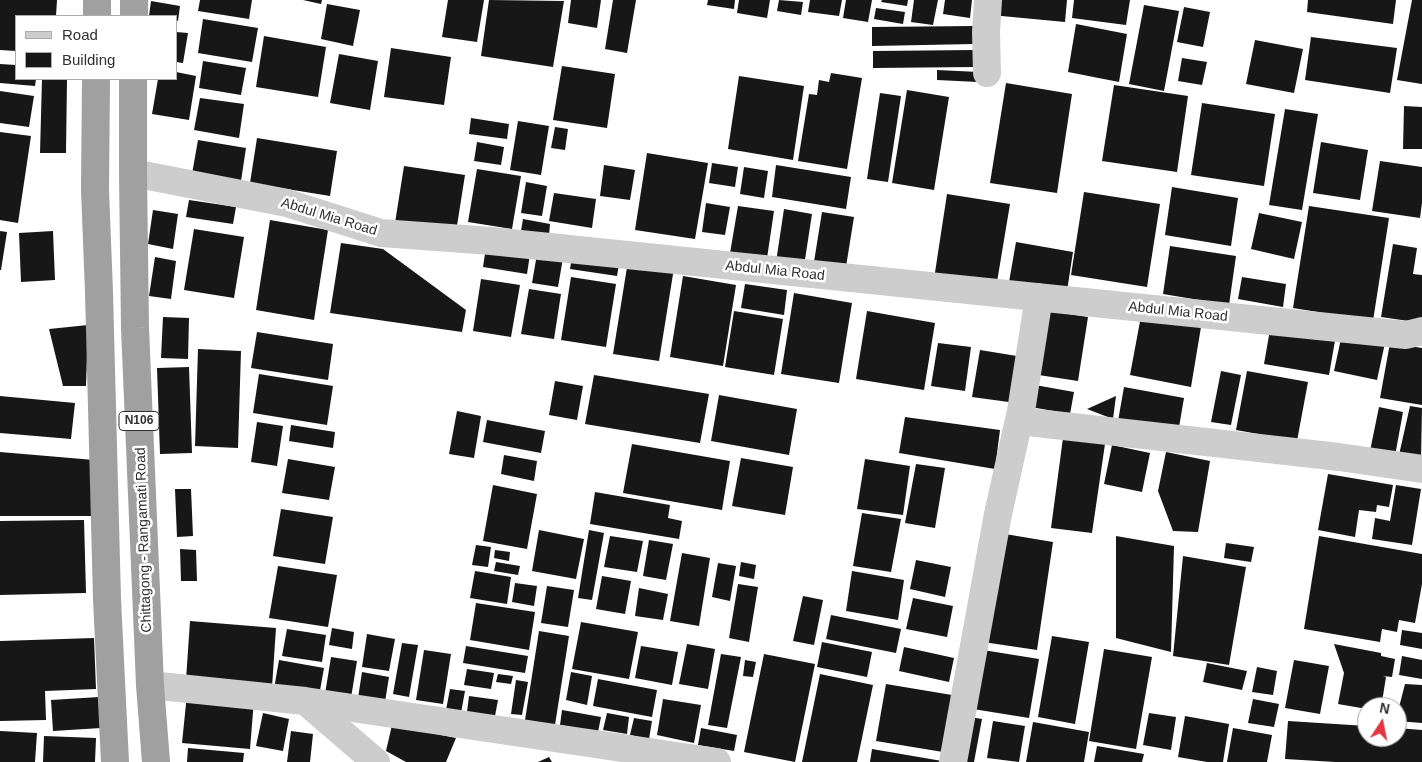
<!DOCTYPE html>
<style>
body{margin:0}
#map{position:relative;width:1422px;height:762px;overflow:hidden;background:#fff;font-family:Arial,sans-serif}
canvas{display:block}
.legend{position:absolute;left:15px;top:15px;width:162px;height:65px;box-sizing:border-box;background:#fff;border:1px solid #acacac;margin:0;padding:6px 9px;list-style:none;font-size:15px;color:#303030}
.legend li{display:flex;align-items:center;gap:10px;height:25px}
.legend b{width:25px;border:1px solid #acacac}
.north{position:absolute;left:1357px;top:697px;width:50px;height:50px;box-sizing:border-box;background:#fff;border:1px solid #acacac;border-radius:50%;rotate:11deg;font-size:14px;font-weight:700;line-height:20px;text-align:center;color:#303030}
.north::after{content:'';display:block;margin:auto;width:18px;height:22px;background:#e33640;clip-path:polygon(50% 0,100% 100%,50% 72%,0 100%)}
</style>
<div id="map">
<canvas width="1422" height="762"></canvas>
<ul class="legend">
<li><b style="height:6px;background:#cdcdcd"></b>Road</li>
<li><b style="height:14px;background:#171717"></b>Building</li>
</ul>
<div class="north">N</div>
</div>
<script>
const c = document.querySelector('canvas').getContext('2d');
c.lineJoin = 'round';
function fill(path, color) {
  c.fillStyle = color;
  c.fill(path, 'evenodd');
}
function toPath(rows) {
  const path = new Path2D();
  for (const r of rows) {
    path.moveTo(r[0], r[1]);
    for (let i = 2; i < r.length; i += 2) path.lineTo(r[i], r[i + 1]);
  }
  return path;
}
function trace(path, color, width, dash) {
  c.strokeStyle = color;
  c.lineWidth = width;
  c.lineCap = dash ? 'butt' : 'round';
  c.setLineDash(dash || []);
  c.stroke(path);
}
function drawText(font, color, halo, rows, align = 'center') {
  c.font = font + ' Arial,sans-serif';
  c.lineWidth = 5;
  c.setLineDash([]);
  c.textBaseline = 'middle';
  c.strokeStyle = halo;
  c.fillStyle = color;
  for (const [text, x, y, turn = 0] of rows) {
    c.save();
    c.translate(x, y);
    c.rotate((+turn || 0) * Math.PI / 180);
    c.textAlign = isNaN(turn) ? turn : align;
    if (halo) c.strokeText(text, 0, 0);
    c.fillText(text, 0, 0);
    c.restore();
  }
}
fill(toPath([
 [0,0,57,0,56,16,16,16,16,51,0,50],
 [200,0,252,0,249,19,198,11],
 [303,0,322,0,321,4],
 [448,0,484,0,477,42,442,37],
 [489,0,564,1,553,67,481,56],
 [571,0,601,0,597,28,568,23],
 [613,0,636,0,627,53,605,49],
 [708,0,735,0,734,9,707,5],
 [739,0,770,0,767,18,737,13],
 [779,0,803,2,801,15,777,11],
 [810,0,842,0,839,16,808,12],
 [846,0,872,0,868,22,843,18],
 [882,0,908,0,907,6,881,2],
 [914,0,938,0,933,25,911,22],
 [945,0,972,0,970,18,943,14],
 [992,0,1067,0,1065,22,991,15],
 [1074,0,1130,0,1126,25,1072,18],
 [1308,0,1396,0,1393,24,1307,12],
 [1412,0,1422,0,1422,84,1397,80],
 [151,1,180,6,178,21,176,20,176,16,149,16],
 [327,4,360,10,353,46,321,39],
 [1144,5,1179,11,1164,91,1129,84],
 [1184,7,1210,12,1203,47,1177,42],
 [876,8,905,12,903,24,874,19],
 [203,19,258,28,252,62,198,53],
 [1076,24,1127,34,1119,82,1068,72],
 [974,26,974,44,872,46,872,27],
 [176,32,188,33,183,63,176,62],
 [264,36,326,47,318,97,256,87],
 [1311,37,1397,48,1390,93,1305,80],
 [1255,40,1303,49,1294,93,1246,84],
 [391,48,451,57,444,105,384,97],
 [975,50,975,67,873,68,873,51],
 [339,54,378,61,370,110,330,103],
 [1182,58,1207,62,1202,85,1178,81],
 [203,61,246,68,241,95,199,88],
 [0,64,16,65,16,79,36,79,35,86,0,83],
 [562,66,615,74,607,128,553,120],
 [937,70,979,72,978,82,937,80],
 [176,72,196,76,189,120,152,114,158,79,176,79],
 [831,73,862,78,847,169,798,161,809,94,817,95,819,80,829,82],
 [739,76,804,86,793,160,728,149],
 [42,79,67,79,66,153,40,153],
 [1006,83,1072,94,1057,193,990,183],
 [1114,85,1188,96,1177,172,1102,161],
 [907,90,949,97,934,190,892,183],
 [0,91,34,96,29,127,0,123],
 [880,93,901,96,888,182,867,179],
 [200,98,244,104,239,138,194,130],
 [1202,103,1275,114,1264,186,1191,175],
 [1404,106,1422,107,1422,149,1403,149],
 [1285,109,1318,114,1302,210,1269,205],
 [471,118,509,124,507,139,469,134],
 [518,121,549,126,541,175,510,170],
 [555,127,568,129,565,150,551,148],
 [0,132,31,136,18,223,0,220],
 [257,138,337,151,330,196,250,183],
 [198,140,246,148,241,181,192,174],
 [477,142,504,147,501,165,474,161],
 [1321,142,1368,150,1360,200,1313,193],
 [647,153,708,163,695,239,635,230],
 [1380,161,1422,167,1422,203,1420,218,1372,211],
 [712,163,738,167,735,187,709,183],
 [604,165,635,170,630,200,600,196],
 [776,165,851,177,846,209,772,197],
 [404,166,465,175,456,232,395,223],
 [744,167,768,171,764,198,740,194],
 [477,169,521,176,512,229,468,222],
 [526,182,547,186,542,216,521,213],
 [1172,187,1238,198,1231,246,1165,235],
 [1084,192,1160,204,1147,287,1071,275],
 [554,193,596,199,592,228,549,221],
 [947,194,1010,204,996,288,934,279],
 [189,200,236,207,233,224,186,217],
 [706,203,730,207,725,235,702,232],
 [738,206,774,211,766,265,729,259],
 [1309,206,1389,218,1373,321,1293,308],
 [784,209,812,214,804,266,776,262],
 [153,210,178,214,173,249,148,244],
 [822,212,854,217,845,273,813,268],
 [1259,213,1302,222,1294,259,1251,249],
 [523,219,550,224,549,235,521,231],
 [270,220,328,230,314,320,256,310],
 [194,229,244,237,234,298,184,290],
 [0,231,7,232,1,270,0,270],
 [53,231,55,280,21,282,19,233],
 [1016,242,1073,252,1067,291,1009,282],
 [341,243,383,249,466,310,462,332,330,313],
 [1393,244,1417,248,1413,274,1422,275,1422,323,1381,317],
 [1170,246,1236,256,1229,305,1163,294],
 [486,247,530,254,527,274,483,267],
 [537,254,563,258,558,287,532,283],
 [572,256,619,264,617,276,570,269],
 [155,257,176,261,171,299,149,296],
 [628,261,674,268,659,361,613,354],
 [683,276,736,285,723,366,670,357],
 [571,277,616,284,606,347,561,340],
 [1242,277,1286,284,1283,307,1238,299],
 [481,279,520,285,511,337,473,331],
 [745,284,787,290,784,315,741,308],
 [529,289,561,294,554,339,521,334],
 [794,293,852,303,839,383,781,374],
 [1042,310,1088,317,1078,381,1032,374],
 [734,311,783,319,774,375,725,367],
 [867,311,935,323,924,390,856,379],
 [1141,316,1201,327,1191,387,1130,375],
 [163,317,189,318,188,359,161,358],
 [1271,324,1336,335,1329,375,1264,364],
 [88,325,86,386,63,386,49,329],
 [257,332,333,344,328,380,251,368],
 [1342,334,1385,343,1377,380,1334,371],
 [938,343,971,347,965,391,931,386],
 [1390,343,1422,348,1422,405,1380,398],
 [198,349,241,351,238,448,195,446],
 [980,350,1023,357,1016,403,972,397],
 [189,367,192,453,160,454,157,368],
 [1221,371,1241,375,1231,425,1211,422],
 [1247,371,1308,382,1297,441,1236,430],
 [259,374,333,386,327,425,253,413],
 [594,375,709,394,700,443,585,424],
 [555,381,583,386,577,420,549,415],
 [1035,385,1074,392,1070,414,1031,407],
 [1124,387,1184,398,1178,433,1118,421],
 [719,395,797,409,789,455,711,441],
 [0,396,75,403,71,439,0,433],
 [1116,396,1113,419,1087,409],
 [1410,406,1422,408,1421,459,1399,455],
 [1379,407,1403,412,1395,456,1370,451],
 [457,411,481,416,474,458,449,454],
 [905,417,1000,430,995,469,899,453],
 [487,420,545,431,541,453,483,442],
 [257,422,283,426,277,466,251,462],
 [291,425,335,432,333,448,289,441],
 [1063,438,1105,444,1092,533,1051,528],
 [632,444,730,461,722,510,623,493],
 [1112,445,1150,453,1142,492,1104,484],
 [0,452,94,460,93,516,0,516],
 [1166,452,1210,461,1198,532,1173,531,1158,491],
 [504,455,537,461,534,481,501,474],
 [741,458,793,467,785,515,732,506],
 [288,459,335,467,329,500,282,493],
 [865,459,910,466,903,515,857,509],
 [916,464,945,468,935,528,905,523],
 [1328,474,1393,485,1389,507,1377,505,1376,512,1359,510,1355,537,1318,530],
 [493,485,537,494,527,549,483,541],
 [1396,485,1421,489,1412,545,1372,539,1375,518,1390,521],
 [175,489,191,489,193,536,177,537],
 [595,492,670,505,668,518,682,521,679,539,590,524],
 [281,509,333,517,325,564,273,556],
 [862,513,901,519,891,572,853,566],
 [84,520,86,593,0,595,0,521],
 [539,530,584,539,576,579,532,571],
 [589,530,604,533,592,600,578,598],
 [999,533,1053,542,1037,650,983,642],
 [610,536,643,541,637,572,604,567],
 [1116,536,1174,546,1171,652,1116,638],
 [1319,536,1422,554,1422,584,1415,623,1399,620,1397,632,1382,629,1380,642,1304,629],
 [649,540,673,544,666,580,643,576],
 [1226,543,1254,547,1251,562,1224,558],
 [476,545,491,547,488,567,472,565],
 [180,549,196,550,197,581,181,581],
 [495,550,510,552,509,561,494,558],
 [682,553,710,558,699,626,670,621],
 [1183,556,1246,567,1229,665,1173,656],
 [916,560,951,567,945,597,910,589],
 [496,562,520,566,518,575,494,571],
 [741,562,756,565,754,579,739,576],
 [718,563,736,566,730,601,712,597],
 [278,566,337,575,328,627,269,618],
 [475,571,511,577,507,604,470,598],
 [852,571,904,580,898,620,846,611],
 [602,576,631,581,625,614,596,609],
 [515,583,537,586,534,606,512,602],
 [738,584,758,587,749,642,729,638],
 [547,586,574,590,568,627,541,623],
 [639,588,668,594,663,620,635,616],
 [803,596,823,600,814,645,793,641],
 [913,598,953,606,947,637,906,629],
 [476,603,535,612,529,650,470,640],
 [831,615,901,629,896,653,826,639],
 [190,621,276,628,272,687,186,680],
 [581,622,638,632,629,679,572,669],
 [332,628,354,632,352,649,329,645],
 [287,629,326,635,322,662,282,656],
 [1402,630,1422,633,1422,649,1400,645],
 [539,631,569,636,555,725,525,720],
 [367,634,395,639,389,671,362,667],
 [1052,636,1089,642,1075,724,1038,717],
 [94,638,96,689,45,691,46,720,0,721,0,641],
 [822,642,872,652,867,677,817,667],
 [402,643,418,645,409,697,393,694],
 [687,644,715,649,708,689,679,684],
 [1334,644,1381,653,1381,656,1395,659,1392,677,1383,676,1386,677,1382,702,1372,700,1371,707,1367,707,1367,709,1338,704,1344,673],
 [466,646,528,656,525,673,463,663],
 [641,646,678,652,672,685,635,678],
 [904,647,954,658,949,682,899,671],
 [1104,649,1152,657,1136,749,1089,741],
 [424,650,451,654,443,704,416,700],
 [983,650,1039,659,1029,718,973,709],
 [721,654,741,657,727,728,708,725],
 [764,654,815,664,795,762,744,752],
 [1402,656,1422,660,1422,679,1399,675],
 [331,657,357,661,351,698,325,694],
 [279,660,324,668,319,696,274,689],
 [745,660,756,662,753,677,743,676],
 [1294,660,1329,666,1320,714,1285,708],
 [1207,663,1247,671,1242,690,1203,682],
 [1257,667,1277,671,1273,695,1252,692],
 [467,669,494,673,491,689,464,685],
 [362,672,389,677,385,702,358,698],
 [571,672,592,676,587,705,566,700],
 [498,674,513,676,511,684,496,682],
 [820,674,873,685,857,762,802,762],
 [598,679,657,690,652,717,593,706],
 [516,680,528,682,522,715,511,714],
 [886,684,952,695,943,752,876,741],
 [1405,684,1422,685,1422,723,1397,721,1397,715],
 [450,689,465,691,461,713,446,710],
 [187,694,254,700,250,749,182,743],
 [469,696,498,700,495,716,467,712],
 [99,697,101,728,53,731,51,700],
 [663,699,701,705,694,743,657,735],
 [1253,699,1279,704,1274,727,1248,723],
 [562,710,601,717,598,732,560,725],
 [263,713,289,719,283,751,256,746],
 [607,713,629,717,627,734,603,730],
 [1149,713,1176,717,1171,750,1143,745],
 [964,716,982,719,974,762,957,762],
 [1185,716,1229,724,1223,762,1207,762,1178,757],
 [634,718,652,721,649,739,630,735],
 [993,721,1025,726,1019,762,987,758],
 [1288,721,1367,726,1367,737,1397,737,1397,728,1422,730,1422,762,1335,762,1285,759],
 [1033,722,1089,732,1084,762,1026,762],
 [392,725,456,738,446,762,406,762,386,751],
 [701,728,737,735,734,751,698,745],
 [1233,728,1272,735,1267,762,1227,762],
 [0,731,37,733,35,762,0,762],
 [291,731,313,734,310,762,287,762],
 [44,736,96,738,95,762,43,762],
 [1097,746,1144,754,1142,762,1094,762],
 [188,748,244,753,243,762,187,762],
 [872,749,942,761,942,762,870,762],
 [549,757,552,762,538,762]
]), '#171717');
trace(toPath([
 [987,73,986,32,988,0],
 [133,173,287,203,381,233,491,241,1406,335,1422,331],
 [1019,421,1339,457,1422,469],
 [150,685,305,701,376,762],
 [305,701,717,762],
 [953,762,998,514,1021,411,1039,297]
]), '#cdcdcd', 28);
trace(toPath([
 [97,16,97,0],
 [134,16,134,0],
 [96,79,95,190,99,292,107,599,115,762],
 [133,79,133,173,135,328,150,685,156,762]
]), '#a0a0a0', 28);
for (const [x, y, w] of [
 [139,421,40]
]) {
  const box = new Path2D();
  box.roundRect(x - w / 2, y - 9.5, w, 19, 4);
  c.fillStyle = '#fff';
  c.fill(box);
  trace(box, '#303030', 1);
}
drawText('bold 12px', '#303030', null, [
 ["N106",139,421]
]);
drawText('14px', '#303030', '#fff', [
 ["Abdul Mia Road",329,217,17],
 ["Abdul Mia Road",775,271,6],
 ["Abdul Mia Road",1178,312,6],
 ["Chittagong - Rangamati Road",144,540,-92]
]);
</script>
